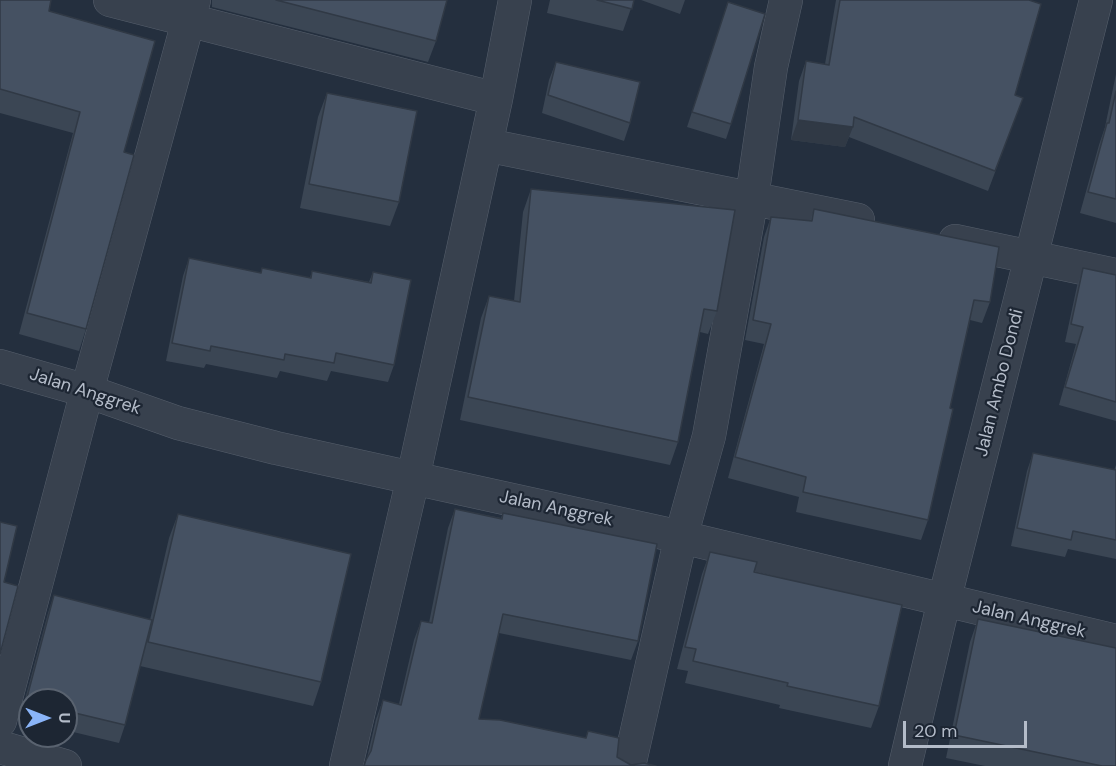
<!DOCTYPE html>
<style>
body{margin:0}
#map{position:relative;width:1116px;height:766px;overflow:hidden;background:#242f3e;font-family:"DM Sans",sans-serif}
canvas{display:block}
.north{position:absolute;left:18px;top:688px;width:60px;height:60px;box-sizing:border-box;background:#1d2633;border:2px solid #59626f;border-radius:50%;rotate:90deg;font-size:16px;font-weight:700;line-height:24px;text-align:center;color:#b4bcc9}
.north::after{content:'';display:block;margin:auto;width:21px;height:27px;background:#8ab4f8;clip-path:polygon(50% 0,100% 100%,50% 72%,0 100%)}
.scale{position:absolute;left:903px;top:721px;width:124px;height:27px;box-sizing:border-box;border:3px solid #b4bcc9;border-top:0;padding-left:8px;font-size:18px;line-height:21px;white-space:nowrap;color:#b4bcc9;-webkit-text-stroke:4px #1d2633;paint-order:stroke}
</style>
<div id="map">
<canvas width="1116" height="766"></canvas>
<div class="north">U</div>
<div class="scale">20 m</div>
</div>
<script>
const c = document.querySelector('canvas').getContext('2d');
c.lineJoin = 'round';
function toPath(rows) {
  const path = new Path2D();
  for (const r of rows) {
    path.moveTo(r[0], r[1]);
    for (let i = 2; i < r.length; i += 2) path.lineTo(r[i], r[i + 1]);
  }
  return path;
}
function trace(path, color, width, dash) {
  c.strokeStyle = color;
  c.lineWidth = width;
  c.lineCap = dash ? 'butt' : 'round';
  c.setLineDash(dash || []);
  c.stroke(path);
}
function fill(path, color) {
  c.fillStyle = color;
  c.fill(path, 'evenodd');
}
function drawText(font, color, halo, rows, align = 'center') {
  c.font = font + ' "DM Sans",sans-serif';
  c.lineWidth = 4.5;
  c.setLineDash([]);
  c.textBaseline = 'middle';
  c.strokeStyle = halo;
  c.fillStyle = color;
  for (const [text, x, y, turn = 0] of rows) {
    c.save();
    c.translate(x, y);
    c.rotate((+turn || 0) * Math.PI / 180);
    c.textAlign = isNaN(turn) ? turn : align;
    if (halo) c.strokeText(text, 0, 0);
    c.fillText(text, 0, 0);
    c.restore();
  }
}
const minor = toPath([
 [110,0,496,99],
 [486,145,858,220],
 [955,241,1116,275],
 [0,366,87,391,178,423,276,448,681,537,1116,641],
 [0,721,87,391,194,0],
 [0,747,65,766],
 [346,766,413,478,496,99,515,0],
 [629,766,681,537,709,436,752,197,771,67,786,0],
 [905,766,944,601,1096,0]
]);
trace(minor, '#565f6c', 34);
trace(minor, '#38414e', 33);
fill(toPath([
 [0,0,49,11,124,152,86,329,79,351,19,334,73,133,0,113],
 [212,0,447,0,436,41,428,62,212,7],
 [550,0,634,0,623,31,547,13],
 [641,0,685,0,680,14],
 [836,0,1029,0,1015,95,1023,98,988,191,849,137,845,147,791,140,799,81,806,61,825,64],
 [728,2,731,124,726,139,687,127],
 [556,62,630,123,624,141,542,113,549,80],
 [1116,74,1116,223,1080,213,1099,145,1105,127],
 [327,93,399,202,390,226,300,208,318,117],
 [531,189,717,311,708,334,700,332,678,442,670,465,460,420,481,318,489,296,514,301,523,212],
 [814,209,990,302,982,323,970,320,950,408,928,520,921,540,796,512,799,497,728,478,764,344,745,340,764,237,771,217,810,221],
 [189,258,261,273,262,268,310,278,312,271,369,282,373,272,394,365,388,382,331,371,327,381,280,371,277,378,206,364,204,368,166,361,183,276],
 [1083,268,1116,275,1116,421,1059,405,1076,344,1065,342,1077,286],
 [1033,453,1114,470,1116,465,1116,559,1068,549,1065,557,1011,546,1027,471],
 [455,509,501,518,503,513,638,641,631,660,499,633,479,719,586,738,588,731,617,757,631,765,656,766,364,766,367,758,376,719,383,700,399,704,414,640,421,621,429,623,448,528],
 [178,514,321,682,313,706,140,666,125,725,119,743,69,731,68,735,66,734,66,700,30,700,30,725,19,722,48,613,54,595,150,620,169,538],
 [710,552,754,572,879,706,871,728,779,708,780,705,685,683,688,671,677,669,702,574],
 [978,619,1116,766,985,766,946,758,970,642]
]), '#3b4654');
fill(toPath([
 [798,120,853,127,845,147,791,140]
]), '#303945');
const building = toPath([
 [0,0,51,0,49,11,155,41,124,152,134,155,86,329,27,313,80,112,0,89,0,0],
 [276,0,447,0,436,41,276,0],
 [597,0,634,0,632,9,597,0],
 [840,0,1029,0,1041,4,1015,95,1023,98,995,171,854,117,853,127,798,120,806,61,829,65,840,0],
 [728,2,765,14,731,124,692,112,728,2],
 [556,62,640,82,630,123,548,95,556,62],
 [1116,91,1116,199,1088,192,1107,123,1109,123,1116,91],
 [327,93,417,111,399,202,309,184,327,93],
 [531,189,735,210,717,311,704,309,678,442,468,397,489,296,520,302,531,189],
 [814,209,999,247,990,302,974,300,950,408,953,409,928,520,803,492,806,477,735,457,771,324,753,320,771,217,812,221,814,209],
 [189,258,261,273,262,268,311,278,312,271,371,283,373,272,411,280,394,365,336,353,334,363,285,354,284,360,211,346,210,351,172,343,189,258],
 [1083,268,1116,275,1116,402,1065,387,1083,327,1071,324,1083,268],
 [1033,453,1116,470,1116,540,1073,531,1071,540,1017,528,1033,453],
 [455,509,502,519,503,513,657,544,638,641,503,614,479,719,500,720,586,738,588,731,619,738,617,757,631,765,644,763,656,766,364,766,366,760,371,751,383,700,401,705,421,621,432,623,455,509],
 [178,514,351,554,321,682,148,642,178,514],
 [0,522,17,526,4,582,18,586,0,654,0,522],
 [710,552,757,562,754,572,902,605,879,706,787,686,788,683,693,661,696,649,685,647,710,552],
 [54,595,152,620,125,725,75,713,74,717,66,715,66,700,30,700,30,706,25,705,54,595],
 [978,619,1116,648,1116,766,1102,766,954,735,978,619]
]);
fill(building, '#455162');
trace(building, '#303945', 1.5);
drawText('18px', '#b4bcc9', '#1d2633', [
 ["Jalan Ambo Dondi",1000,383,-76],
 ["Jalan Anggrek",85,392,18],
 ["Jalan Anggrek",556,509,12],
 ["Jalan Anggrek",1029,620,13]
]);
</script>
